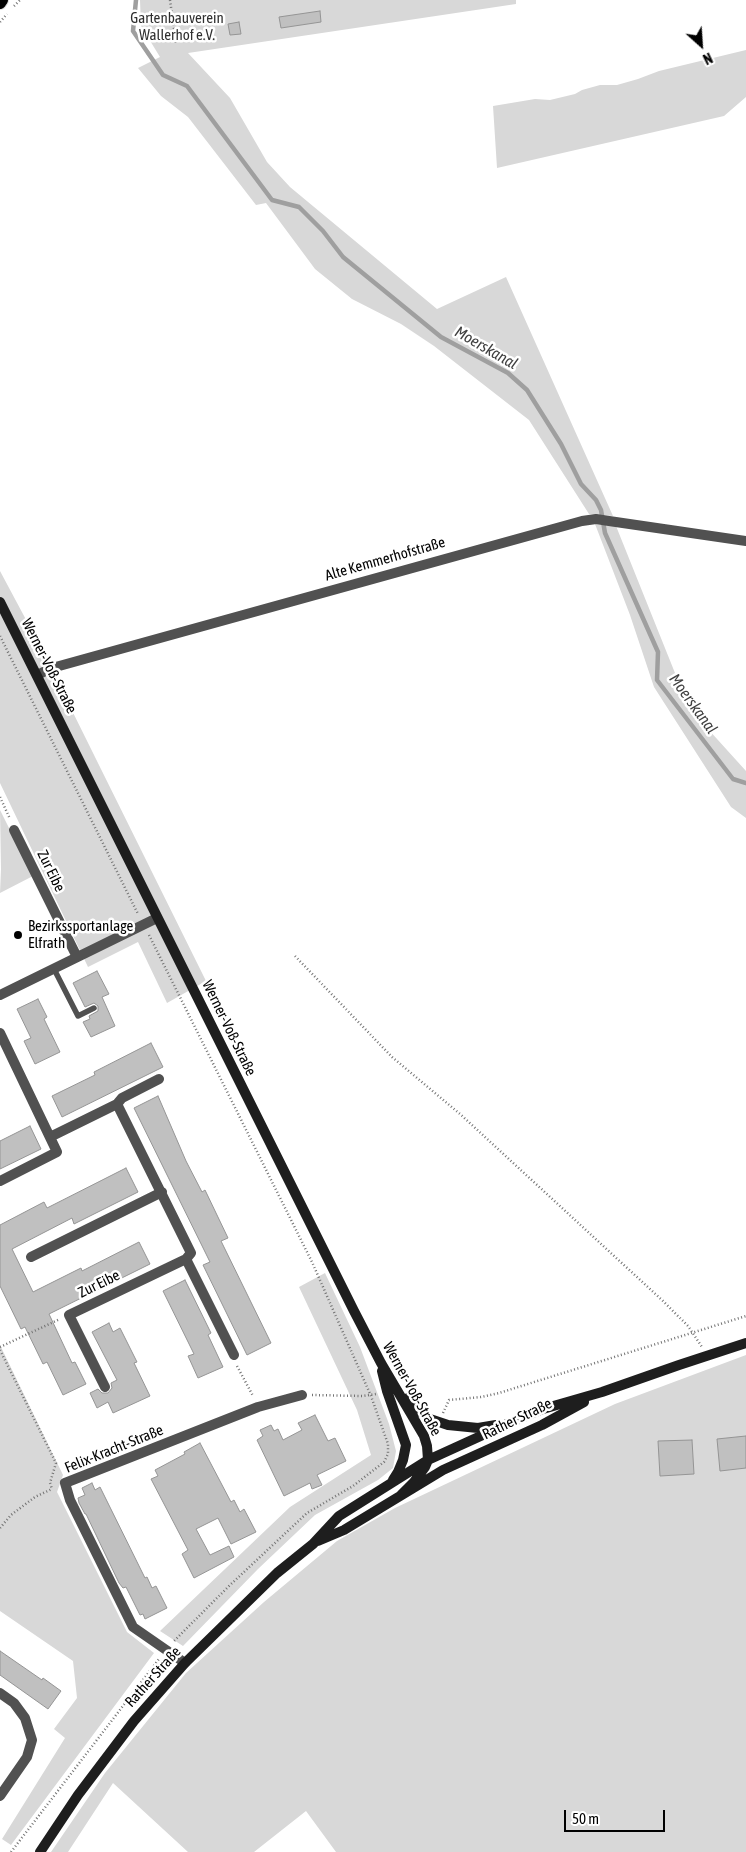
<!DOCTYPE html>
<meta charset="utf-8">
<style>
body{margin:0}
#map{position:relative;width:746px;height:1852px;overflow:hidden;background:#fff;font-family:"Asap Condensed",sans-serif}
canvas{display:block}
.north{position:absolute;left:676px;top:20px;width:50px;height:50px;-webkit-text-stroke:4px #fff;paint-order:stroke;rotate:154deg;font-size:14px;font-weight:700;line-height:20px;text-align:center;color:#000}
.north::after{content:'';display:block;margin:auto;width:18px;height:22px;background:#000;clip-path:polygon(50% 0,100% 100%,50% 72%,0 100%)}
.scale{position:absolute;left:564px;top:1810px;width:101px;height:22px;box-sizing:border-box;border:2px solid #000;border-top:0;padding-left:6px;font-size:15px;line-height:18px;white-space:nowrap;color:#000;-webkit-text-stroke:4px #fff;paint-order:stroke}
</style>
<div id="map">
<canvas width="746" height="1852"></canvas>
<div class="north">N</div>
<div class="scale">50 m</div>
</div>
<script>
const c = document.querySelector('canvas').getContext('2d');
c.lineJoin = 'round';
function fill(path, color) {
  c.fillStyle = color;
  c.fill(path, 'evenodd');
}
function toPath(rows) {
  const path = new Path2D();
  for (const r of rows) {
    path.moveTo(r[0], r[1]);
    for (let i = 2; i < r.length; i += 2) path.lineTo(r[i], r[i + 1]);
  }
  return path;
}
function trace(path, color, width, dash) {
  c.strokeStyle = color;
  c.lineWidth = width;
  c.lineCap = dash ? 'butt' : 'round';
  c.setLineDash(dash || []);
  c.stroke(path);
}
function drawText(font, color, halo, rows, align = 'center') {
  c.font = font + ' "Asap Condensed",sans-serif';
  c.lineWidth = 5;
  c.setLineDash([]);
  c.textBaseline = 'middle';
  c.strokeStyle = halo;
  c.fillStyle = color;
  for (const [text, x, y, turn = 0] of rows) {
    c.save();
    c.translate(x, y);
    c.rotate((+turn || 0) * Math.PI / 180);
    c.textAlign = isNaN(turn) ? turn : align;
    if (halo) c.strokeText(text, 0, 0);
    c.fillText(text, 0, 0);
    c.restore();
  }
}
fill(toPath([
 [140,0,516,0,516,4,188,53,230,98,267,162,290,187,437,309,506,277,613,516,589,514,529,420,434,346,401,324,352,299,315,269,266,203,256,205,188,117,161,96,138,68,160,57,141,26],
 [746,50,746,97,724,116,497,168,493,106,535,99,550,100,575,94,582,90,600,85,617,85,638,79,659,71],
 [595,524,616,526,675,673,708,729,746,771,746,818,731,807,654,687,630,615],
 [0,571,39,644,206,981,167,1003,138,942,88,967,0,783],
 [0,810,33,876,0,893,1,869],
 [325,1273,360,1347,389,1424,396,1451,393,1468,378,1480,315,1515,258,1569,183,1646,160,1631,290,1507,371,1455,357,1410,299,1287],
 [0,1345,63,1475,57,1492,127,1632,154,1653,11,1845,2,1839,65,1738,54,1729,77,1698,73,1661,0,1611],
 [746,1355,746,1852,336,1852,306,1811,254,1852,188,1852,113,1783,68,1852,51,1852,105,1773,186,1673,264,1602,337,1541,395,1508,615,1404]
]), '#d8d8d8');
trace(toPath([
 [136,0,133,31,163,75,187,86,272,200,299,207,323,231,343,257,441,337,508,373,527,390,561,444,581,484,596,500,601,510,605,533,658,652,657,680,733,779,746,783]
]), '#9f9f9f', 4.5);
const building = toPath([
 [320,11,321,22,281,28,279,17,320,11],
 [239,22,241,34,230,35,228,24,239,22],
 [97,971,109,994,102,997,115,1026,91,1037,83,1022,90,1019,89,1016,98,1011,98,1006,94,1003,85,1007,73,983,97,971],
 [38,999,47,1017,44,1019,60,1052,35,1064,24,1041,31,1038,17,1009,38,999],
 [151,1043,163,1067,62,1117,52,1096,95,1075,94,1072,151,1043],
 [158,1096,186,1161,202,1192,205,1190,228,1238,221,1241,271,1343,247,1355,203,1265,210,1262,134,1108,158,1096],
 [30,1126,41,1149,0,1169,0,1141,30,1126],
 [126,1168,138,1192,74,1224,72,1218,12,1249,33,1292,81,1268,82,1271,139,1242,150,1264,49,1314,72,1363,75,1362,86,1384,63,1395,47,1362,43,1364,25,1327,21,1329,0,1286,0,1225,44,1202,47,1208,126,1168],
 [185,1280,211,1333,208,1335,223,1367,198,1378,188,1356,194,1354,163,1291,185,1280],
 [109,1323,113,1332,120,1328,137,1362,134,1363,150,1396,113,1413,108,1402,97,1408,90,1393,98,1389,102,1393,108,1393,112,1388,111,1383,117,1380,92,1332,109,1323],
 [315,1415,328,1441,335,1438,346,1461,317,1475,322,1485,312,1489,310,1483,284,1496,257,1440,263,1436,260,1430,271,1425,274,1431,278,1429,283,1440,302,1430,298,1423,315,1415],
 [746,1436,746,1468,720,1471,717,1439,746,1436],
 [692,1440,694,1474,660,1476,658,1441,692,1440],
 [200,1443,231,1502,234,1500,240,1512,244,1509,256,1532,231,1544,218,1518,196,1529,210,1555,229,1546,234,1557,194,1578,182,1554,188,1550,151,1479,158,1476,155,1470,185,1454,184,1452,200,1443],
 [92,1483,95,1490,100,1487,145,1578,147,1577,152,1588,156,1586,167,1608,145,1619,143,1614,140,1615,126,1587,123,1588,119,1583,86,1514,85,1514,79,1503,78,1498,85,1495,82,1488,92,1483],
 [0,1651,42,1680,43,1678,61,1691,48,1709,0,1675,0,1651]
]);
fill(building, '#c0c0c0');
trace(building, '#959595', 1);
const primary = toPath([
 [0,3,2,0]
]);
trace(primary, '#dbdbdb', 14);
trace(toPath([
 [170,0,176,43],
 [14,6,20,0],
 [0,22,7,14],
 [0,636,138,914],
 [0,797,10,819],
 [149,935,312,1262,371,1396,388,1444,388,1454,384,1462,353,1486,307,1513,229,1586,174,1641],
 [295,956,392,1057,460,1114,663,1301,688,1326,702,1347],
 [0,1347,60,1319],
 [0,1350,56,1463,50,1483,52,1489],
 [237,1366,253,1396],
 [312,1395,362,1396,376,1394],
 [443,1413,449,1400,481,1397,499,1393,746,1316],
 [0,1528,11,1515,35,1497,52,1489],
 [11,1852,159,1659]
]), '#737373', 2.5, [1, 2.5]);
trace(toPath([
 [54,969,78,1016,94,1008]
]), '#515151', 5.5);
trace(toPath([
 [37,675,52,668,582,521,596,519,609,521,746,541],
 [14,830,77,957],
 [0,995,157,918],
 [0,1033,57,1152,0,1181],
 [117,1104,122,1098,159,1079],
 [50,1137,117,1104,191,1253,186,1259,69,1315,105,1387],
 [31,1257,162,1192],
 [186,1259,234,1355],
 [185,1663,133,1627,70,1500,65,1483,258,1407,302,1395],
 [0,1693,14,1703,25,1718,32,1740,27,1757,0,1796]
]), '#515151', 10);
trace(toPath([
 [0,602,354,1311,381,1363,424,1436,427,1446,428,1460,425,1467,414,1482,401,1495],
 [382,1371,387,1391,406,1445,403,1460,398,1472,393,1480],
 [408,1398,421,1412,430,1419,448,1425,478,1428,496,1425],
 [318,1541,344,1530,443,1470,542,1425,584,1402],
 [40,1852,78,1795,134,1721,185,1663,277,1573,313,1544,339,1516,428,1460,507,1424,543,1409,602,1392,679,1365,746,1343]
]), '#1e1e1e', 10);
trace(primary, '#000', 12);
for (const [x, y, r, color] of [
 [18,935,5,"#000"]
]) {
  const dot = new Path2D();
  dot.arc(x, y, r, 0, 2 * Math.PI);
  c.fillStyle = color;
  c.fill(dot);
  trace(dot, '#fff', 2);
}
drawText('15px', '#2f2f2f', '#fff', [
 ["Gartenbauverein",177,18],
 ["Wallerhof e.V.",177,35]
]);
drawText('15px', '#000', '#fff', [
 ["Alte Kemmerhofstraße",385,559,-16],
 ["Werner-Voß-Straße",49,666,63],
 ["Zur Eibe",51,871,64],
 ["Werner-Voß-Straße",229,1028,64],
 ["Zur Eibe",99,1284,-26],
 ["Werner-Voß-Straße",412,1389,61],
 ["Rather Straße",517,1419,-26],
 ["Felix-Kracht-Straße",114,1449,-22],
 ["Rather Straße",153,1677,-48]
]);
drawText('15px', '#000', '#fff', [
 ["Bezirkssportanlage",28,926],
 ["Elfrath",28,943]
], 'left');
drawText('italic 16px', '#404040', '#fff', [
 ["Moerskanal",486,348,30],
 ["Moerskanal",693,704,54]
]);
</script>
